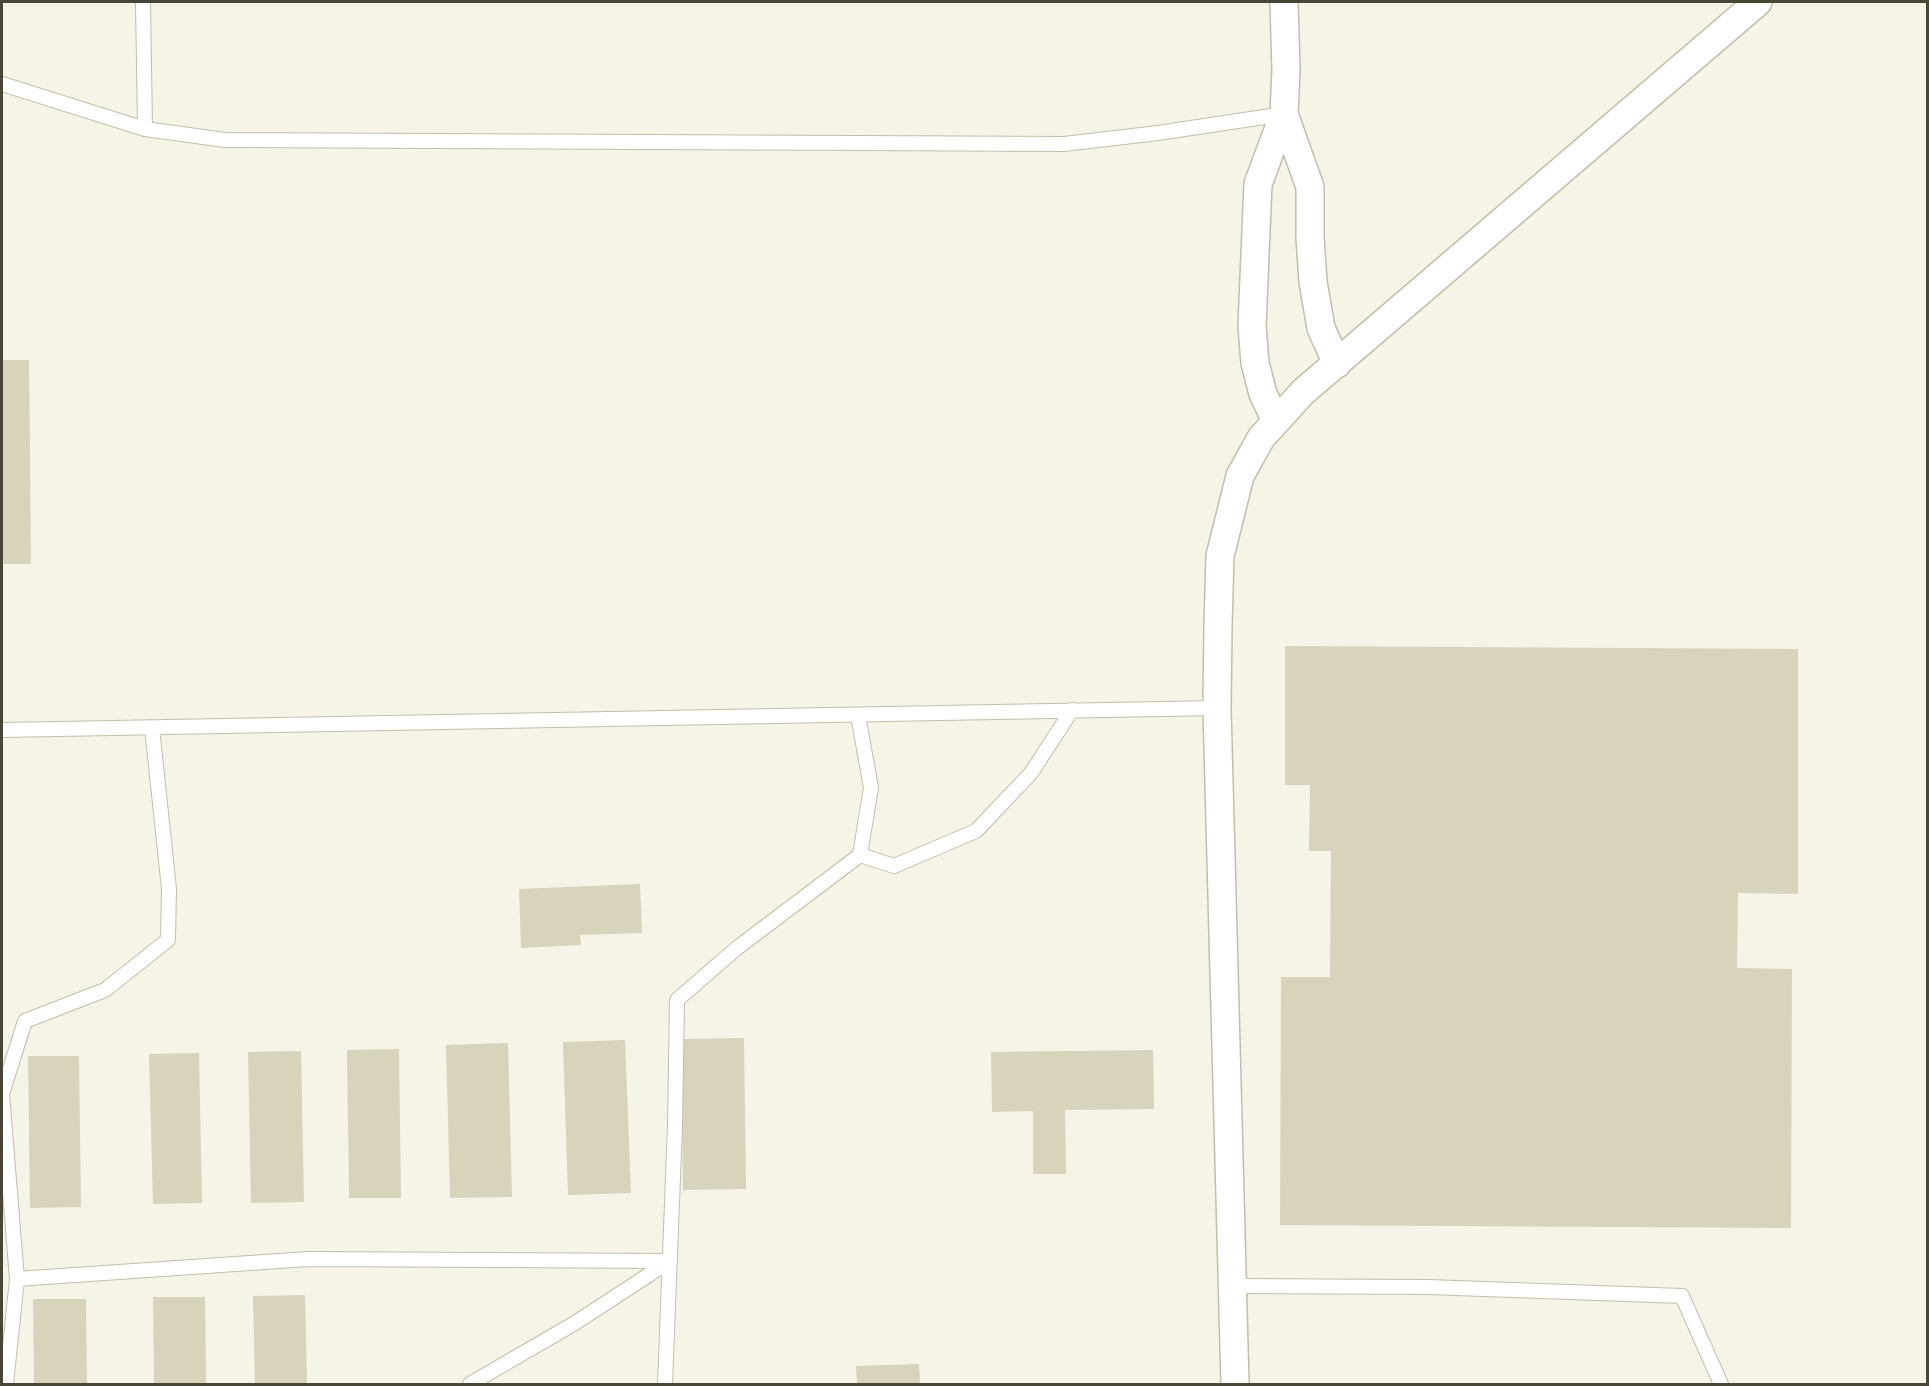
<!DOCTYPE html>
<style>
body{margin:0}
#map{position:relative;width:1929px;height:1386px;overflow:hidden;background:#f5f4e7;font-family:Helvetica,sans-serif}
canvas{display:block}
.frame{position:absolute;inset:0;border:3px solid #494635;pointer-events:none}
</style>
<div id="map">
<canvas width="1929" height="1386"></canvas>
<div class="frame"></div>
</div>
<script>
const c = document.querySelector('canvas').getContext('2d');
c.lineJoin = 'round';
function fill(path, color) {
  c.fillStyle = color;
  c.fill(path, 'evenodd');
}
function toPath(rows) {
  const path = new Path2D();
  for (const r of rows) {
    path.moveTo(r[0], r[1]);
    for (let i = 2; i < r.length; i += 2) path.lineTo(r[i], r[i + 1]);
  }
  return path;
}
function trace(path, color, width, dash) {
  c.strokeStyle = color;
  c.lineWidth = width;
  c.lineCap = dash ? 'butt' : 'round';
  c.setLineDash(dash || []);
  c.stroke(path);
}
fill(toPath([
 [2,360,29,360,31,564,2,564],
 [1285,646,1798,649,1798,894,1738,893,1737,968,1792,969,1791,1228,1280,1225,1281,977,1330,977,1331,851,1309,851,1310,785,1285,785],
 [640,884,642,933,580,935,581,945,521,948,519,889],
 [744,1038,746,1189,683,1190,681,1039],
 [625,1040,631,1193,568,1195,563,1042],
 [508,1043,512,1197,450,1198,446,1045],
 [399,1049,401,1198,349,1198,347,1050],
 [1153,1050,1154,1109,1065,1110,1066,1174,1033,1174,1033,1111,992,1112,991,1052],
 [301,1051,304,1202,251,1203,248,1052],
 [199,1053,202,1203,153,1204,149,1054],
 [28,1056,79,1056,81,1207,30,1208],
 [305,1295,307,1384,255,1384,253,1296],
 [153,1297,205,1297,206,1384,154,1384],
 [33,1299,86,1299,87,1384,34,1384],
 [919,1364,920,1384,857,1384,856,1366]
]), '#d8d3bb');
const lane = toPath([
 [143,2,145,129],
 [2,84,145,129,225,140,1064,144,1158,133,1284,114],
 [2,730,1217,708],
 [860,855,894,866,976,831,1031,773,1072,710],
 [17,1279,308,1259,670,1261],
 [1233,1286,1428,1287,1682,1296,1721,1384],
 [6,1384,17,1279,2,1094,25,1021,105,990,168,940,169,889,152,728],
 [470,1384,575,1323,670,1261],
 [665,1384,675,1125,677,1000,737,948,860,855,871,788,858,715]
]);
const street = toPath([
 [1284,114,1310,187,1310,237,1313,282,1321,328,1337,364],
 [1276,421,1263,394,1255,363,1252,326,1258,184,1284,114,1286,70,1284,2],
 [1235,1384,1217,708,1218,626,1220,556,1240,476,1261,438,1303,392,1758,2]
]);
trace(lane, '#c2bfa8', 16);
trace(street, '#c2bfa8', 30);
trace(lane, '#fff', 14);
trace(street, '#fff', 27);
</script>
